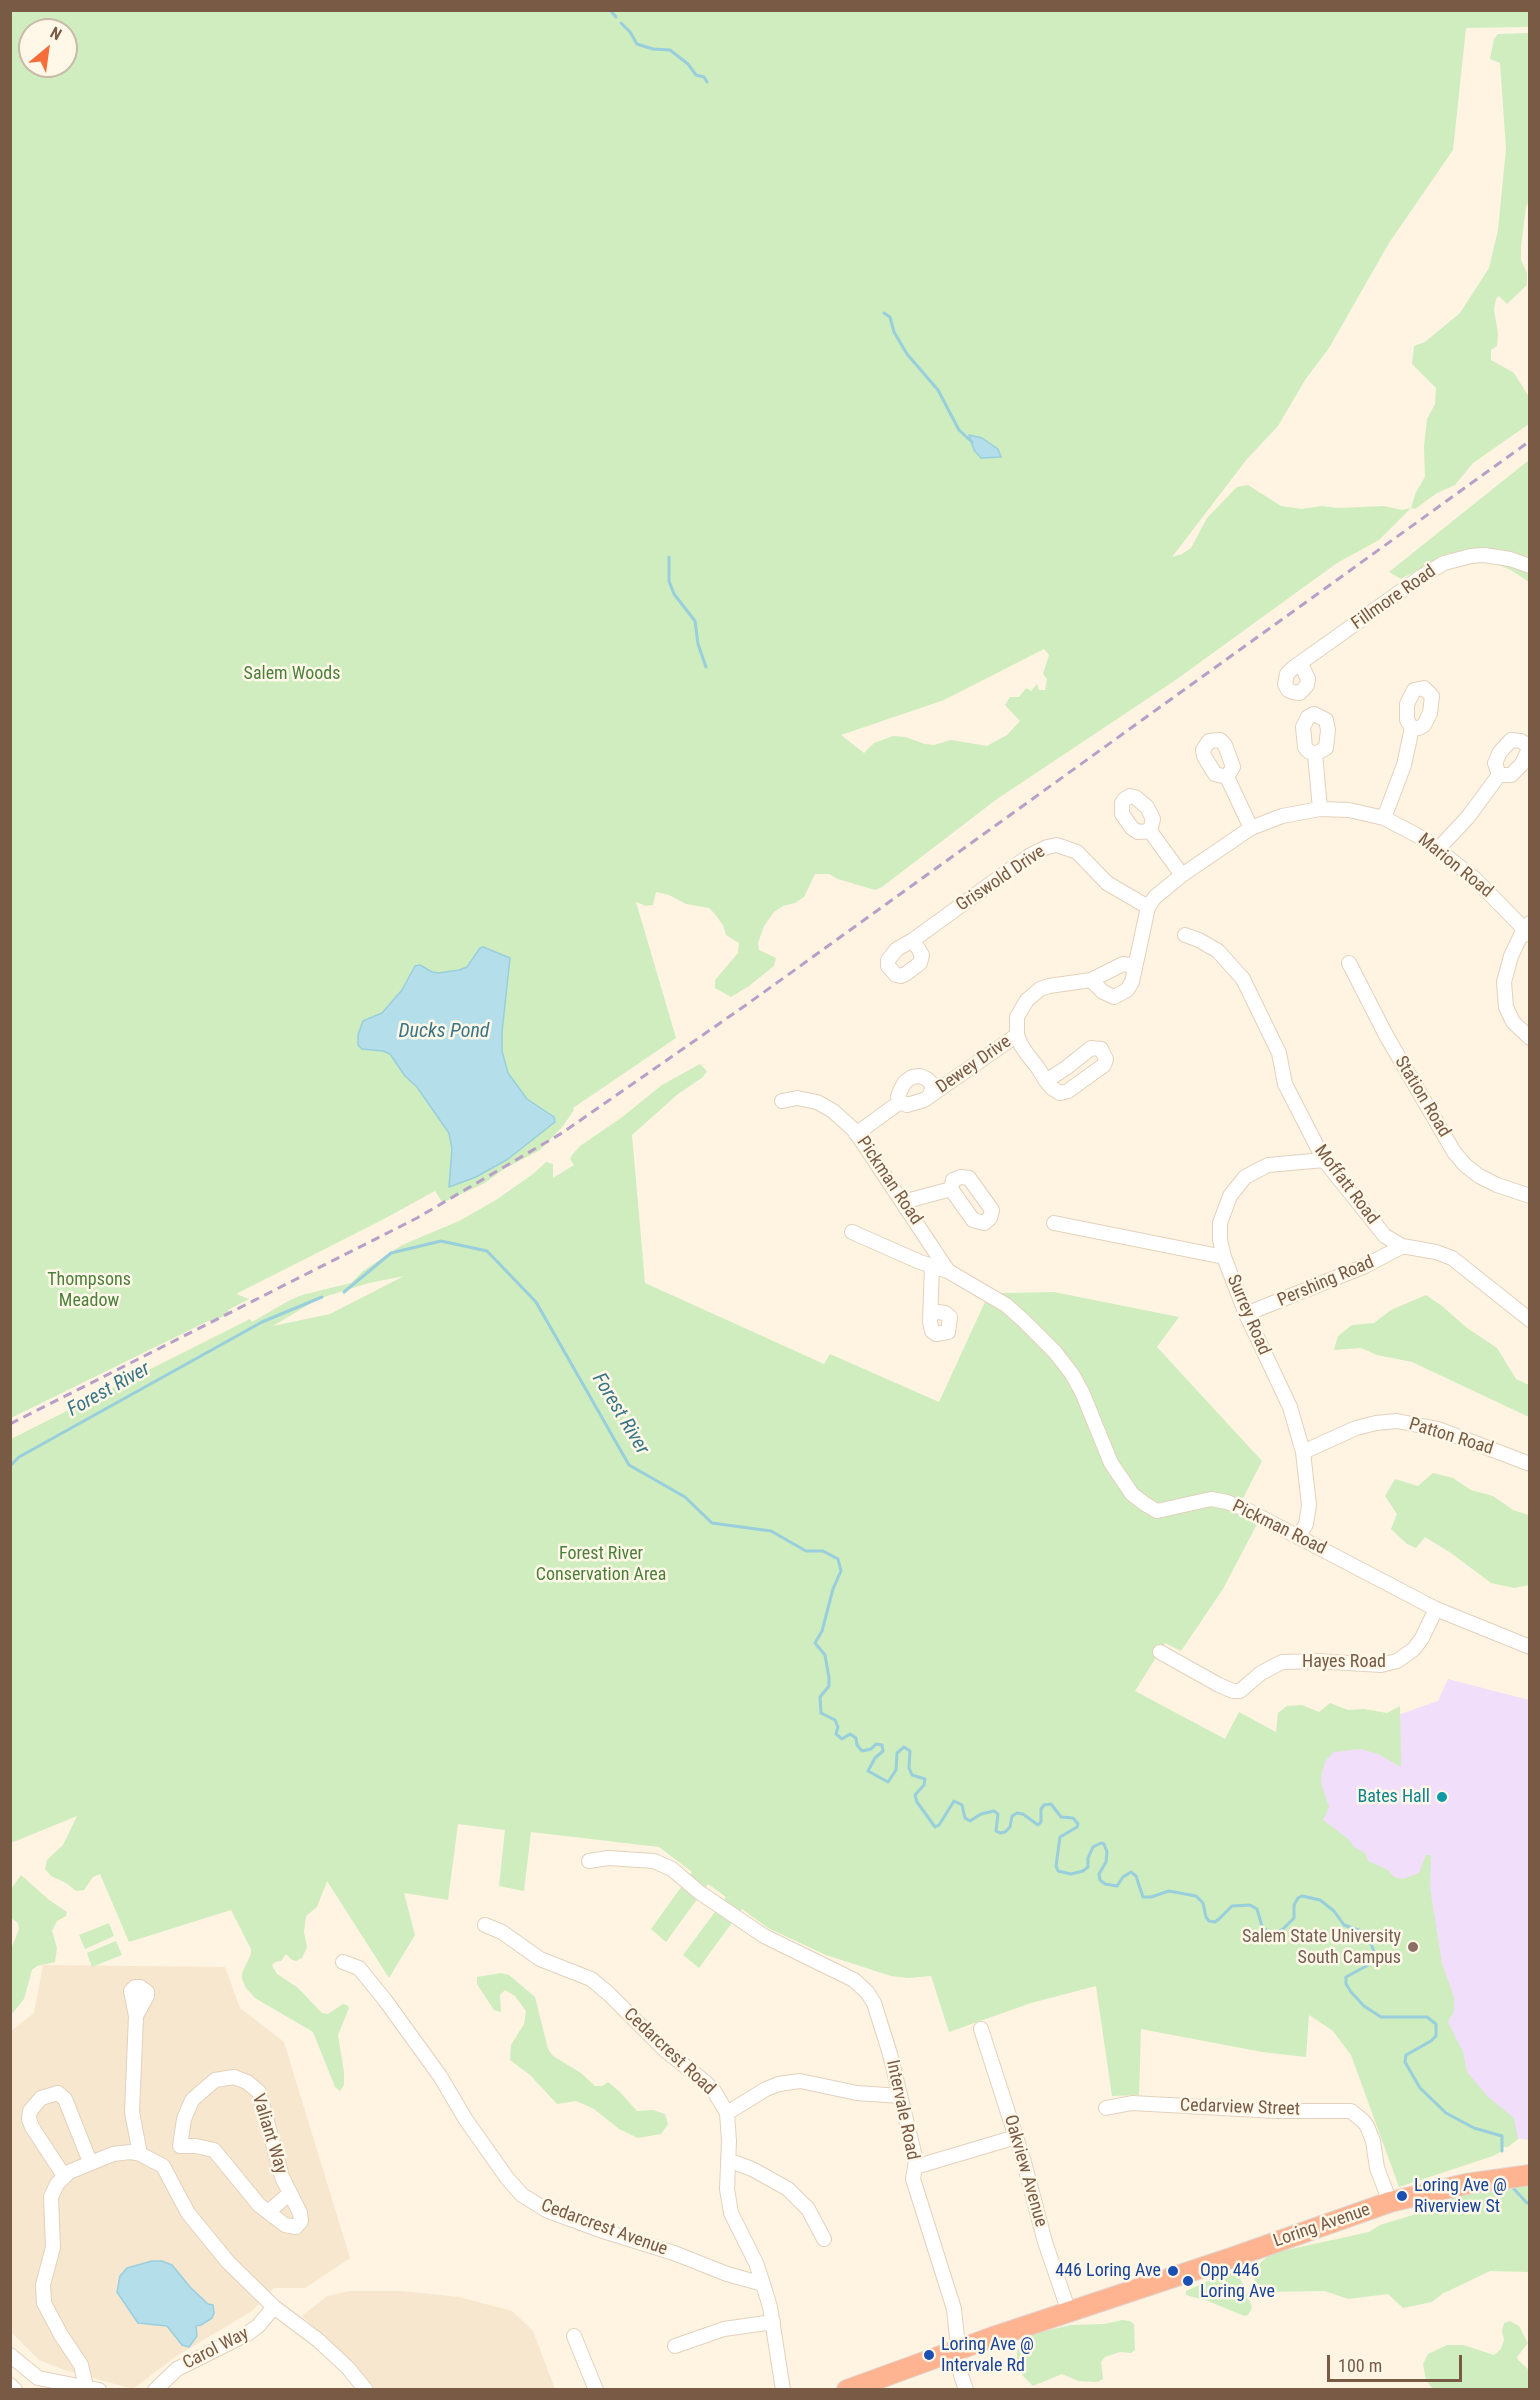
<!DOCTYPE html>
<style>
body{margin:0}
#map{position:relative;width:1540px;height:2400px;overflow:hidden;background:#fef4e1;font-family:"Roboto Condensed",sans-serif}
canvas{display:block}
.frame{position:absolute;inset:0;border:12px solid #785a45;pointer-events:none}
.north{position:absolute;left:18px;top:18px;width:60px;height:60px;box-sizing:border-box;background:#fff8e9;border:2px solid #c9b9a7;border-radius:50%;rotate:29deg;font-size:16px;font-weight:700;line-height:24px;text-align:center;color:#785a45}
.north::after{content:'';display:block;margin:auto;width:21px;height:27px;background:#f46d3a;clip-path:polygon(50% 0,100% 100%,50% 72%,0 100%)}
.scale{position:absolute;left:1327px;top:2355px;width:135px;height:27px;box-sizing:border-box;border:3px solid #785a45;border-top:0;padding-left:8px;font-size:18px;line-height:21px;white-space:nowrap;color:#785a45;-webkit-text-stroke:4px #fff8e9;paint-order:stroke}
</style>
<div id="map">
<canvas width="1540" height="2400"></canvas>
<div class="frame"></div>
<div class="north">N</div>
<div class="scale">100 m</div>
</div>
<script>
const c = document.querySelector('canvas').getContext('2d');
c.lineJoin = 'round';
function fill(path, color) {
  c.fillStyle = color;
  c.fill(path, 'evenodd');
}
function toPath(rows) {
  const path = new Path2D();
  for (const r of rows) {
    path.moveTo(r[0], r[1]);
    for (let i = 2; i < r.length; i += 2) path.lineTo(r[i], r[i + 1]);
  }
  return path;
}
function trace(path, color, width, dash) {
  c.strokeStyle = color;
  c.lineWidth = width;
  c.lineCap = dash ? 'butt' : 'round';
  c.setLineDash(dash || []);
  c.stroke(path);
}
function drawText(font, color, halo, rows, align = 'center') {
  c.font = font + ' "Roboto Condensed",sans-serif';
  c.lineWidth = 5;
  c.setLineDash([]);
  c.textBaseline = 'middle';
  c.strokeStyle = halo;
  c.fillStyle = color;
  for (const [text, x, y, turn = 0] of rows) {
    c.save();
    c.translate(x, y);
    c.rotate((+turn || 0) * Math.PI / 180);
    c.textAlign = isNaN(turn) ? turn : align;
    if (halo) c.strokeText(text, 0, 0);
    c.fillText(text, 0, 0);
    c.restore();
  }
}
fill(toPath([
 [43,1965,225,1967,240,2008,284,2042,350,2258,305,2288,274,2288,252,2311,175,2357,133,2389,64,2370,39,2360,11,2332,11,2031,34,2013],
 [350,2291,402,2291,459,2297,512,2311,533,2331,555,2389,375,2389,345,2355,302,2316,327,2296]
]), '#f7e7ce');
fill(toPath([
 [1448,1679,1529,1700,1529,2140,1502,2136,1213,1861,1277,1732,1392,1717,1438,1701]
]), '#f1defa');
fill(toPath([
 [11,11,1529,11,1529,27,1466,28,1453,150,1389,243,1329,348,1305,380,1278,426,1247,459,1172,557,1182,554,1191,548,1207,518,1233,491,1237,487,1248,485,1281,506,1302,509,1322,506,1338,508,1384,506,1402,510,1411,508,1416,492,1425,477,1424,446,1427,419,1435,404,1436,388,1412,364,1414,346,1425,342,1460,313,1489,268,1498,230,1506,149,1500,63,1490,59,1494,39,1498,34,1529,33,1530,199,1526,207,1521,246,1521,260,1527,273,1527,285,1507,304,1499,296,1496,299,1494,310,1498,334,1497,346,1491,350,1491,360,1514,373,1529,397,1529,424,1473,463,1455,485,1437,493,1415,509,1411,508,1379,540,1337,563,1177,679,997,799,882,887,875,890,838,879,829,874,815,874,804,897,795,903,783,906,774,912,764,926,758,943,759,950,776,958,774,966,749,986,731,997,715,988,715,980,738,953,739,943,726,935,723,925,714,913,709,908,686,904,669,895,656,892,653,905,646,906,636,902,676,1038,573,1108,574,1110,563,1126,540,1150,504,1169,485,1183,446,1201,442,1202,435,1191,382,1220,236,1294,249,1299,228,1310,230,1313,225,1316,206,1322,11,1418],
 [30,30,66,30,66,66,30,66],
 [1044,649,1049,655,1043,674,1047,679,1045,690,1039,690,1037,684,1031,691,1026,688,1019,697,1010,697,1005,705,1020,721,1007,735,987,746,951,740,934,745,925,744,905,737,893,736,874,743,864,753,841,735,944,700],
 [1529,460,1529,582,1511,570,1471,554,1449,553,1401,579,1389,572],
 [700,1064,707,1071,703,1077,678,1094,632,1135,645,1283,824,1364,830,1354,939,1402,985,1302,1002,1293,1054,1292,1179,1317,1157,1347,1262,1461,1236,1512,1257,1524,1223,1589,1181,1651,1165,1643,1135,1691,1225,1739,1239,1712,1276,1732,1278,1713,1287,1706,1302,1705,1319,1712,1330,1703,1348,1710,1364,1709,1387,1713,1400,1706,1401,1767,1378,1754,1361,1749,1334,1752,1326,1760,1322,1772,1321,1783,1329,1807,1323,1820,1347,1838,1354,1847,1365,1853,1368,1861,1388,1870,1394,1877,1403,1879,1419,1873,1426,1855,1431,1855,1430,1888,1442,1964,1454,1997,1454,2011,1448,2022,1463,2052,1467,2072,1488,2097,1514,2118,1518,2139,1508,2147,1502,2147,1502,2151,1493,2156,1399,2187,1351,2055,1333,2031,1309,2015,1306,2057,1262,2052,1141,2029,1139,2095,1112,2096,1096,1986,1031,2003,949,2032,931,1976,908,1978,891,1976,826,1955,768,1928,742,1909,699,1968,683,1955,726,1897,708,1884,666,1942,651,1929,692,1872,659,1847,531,1832,524,1891,499,1886,505,1830,458,1824,448,1900,404,1893,415,1935,389,1978,327,1881,317,1907,306,1916,304,1932,307,1947,302,1958,296,1961,292,1960,286,1954,281,1961,275,1962,272,1965,277,1974,297,1987,322,2013,328,2014,343,2004,347,2005,349,2008,338,2035,344,2072,344,2085,340,2091,335,2087,313,2032,255,1998,246,1988,242,1979,242,1973,251,1954,251,1949,231,1910,129,1942,100,1874,93,1877,84,1890,76,1891,66,1883,51,1876,45,1869,47,1860,63,1845,77,1816,11,1843,11,1439,250,1319,252,1322,290,1300,302,1295,351,1283,363,1271,402,1245,459,1221,496,1200,533,1174,546,1162,553,1164,553,1178,574,1165,570,1159,572,1155,580,1146,621,1118,662,1085],
 [404,1276,330,1314,273,1326,313,1302,327,1296,369,1283],
 [1426,1295,1442,1306,1467,1328,1497,1348,1516,1379,1529,1385,1529,1417,1412,1362,1377,1355,1361,1348,1334,1350,1338,1336,1352,1325,1374,1323,1391,1310],
 [1433,1473,1453,1478,1471,1490,1493,1496,1513,1510,1529,1515,1529,1585,1514,1588,1491,1583,1451,1553,1425,1537,1416,1548,1407,1544,1391,1529,1397,1514,1385,1496,1395,1479,1418,1486],
 [21,1875,49,1900,67,1912,66,1916,57,1921,52,1931,57,1948,55,1962,37,1966,32,1970,24,1999,11,2015,11,1949,19,1929,18,1923,11,1918,11,1889],
 [109,1923,114,1936,85,1949,79,1935],
 [116,1941,122,1955,92,1967,87,1953],
 [501,1973,509,1975,535,1997,548,2049,553,2056,581,2073,595,2086,602,2086,608,2082,620,2092,637,2111,653,2110,665,2114,668,2124,661,2134,638,2138,619,2129,594,2109,576,2101,557,2104,530,2075,510,2060,511,2045,524,2024,526,2011,515,1996,505,1990,500,1995,501,2012,494,2010,477,1984,477,1977],
 [1529,2184,1529,2272,1490,2271,1442,2294,1432,2302,1403,2308,1388,2294,1348,2299,1325,2291,1268,2292,1257,2285,1253,2275,1256,2267,1269,2255,1282,2251,1369,2232,1380,2225,1413,2215,1427,2205,1466,2194],
 [1232,2273,1239,2276,1248,2295,1252,2308,1248,2315,1244,2316,1208,2301,1186,2295,1186,2291,1219,2276],
 [1122,2320,1130,2321,1134,2324,1135,2350,1131,2353,1120,2352,1105,2357,1101,2362,1103,2379,1098,2382,1078,2381,1062,2374,1033,2386,1023,2376,1017,2360,1017,2350,1028,2335,1071,2325,1104,2324],
 [1510,2321,1519,2326,1528,2343,1517,2357,1518,2360,1529,2370,1529,2389,1437,2389,1432,2388,1426,2380,1423,2364,1428,2354,1447,2345,1463,2345,1494,2355,1501,2349,1504,2340,1502,2331,1504,2323]
]), '#cfedbe');
const water = toPath([
 [969,435,982,438,998,449,1001,457,981,458,974,450,969,435],
 [483,947,510,958,502,1032,502,1051,508,1073,527,1099,554,1117,555,1122,508,1159,476,1177,449,1187,452,1149,449,1133,444,1126,417,1087,405,1076,390,1054,383,1051,362,1049,358,1045,358,1035,363,1021,382,1013,402,990,415,966,420,965,432,972,439,973,459,970,467,967,480,948,483,947],
 [152,2261,162,2261,172,2265,190,2287,208,2304,213,2305,214,2313,212,2318,201,2325,196,2326,197,2336,189,2347,182,2345,167,2326,138,2323,117,2292,120,2276,127,2268,152,2261]
]);
fill(water, '#b4dfea');
trace(water, '#99cedc', 1.5);
trace(toPath([
 [610,10,616,17],
 [621,23,630,32,637,44,653,49,670,50,688,64,696,75,704,77,707,82],
 [884,313,890,317,894,332,907,354,938,390,959,430,972,442],
 [669,557,669,581,674,594,695,621,698,644,706,667],
 [344,1292,391,1253,441,1241,487,1251,536,1302,629,1465,685,1497,712,1523,771,1531,806,1551,823,1551,838,1559,841,1571,833,1589,822,1631,815,1643,825,1655,829,1678,829,1686,820,1697,821,1713,835,1720,838,1727,836,1734,842,1739,850,1734,856,1738,857,1745,862,1751,871,1749,876,1744,882,1745,883,1751,875,1758,868,1771,888,1782,896,1770,897,1753,904,1747,910,1751,909,1768,912,1775,925,1779,924,1785,915,1795,917,1802,935,1827,939,1825,954,1801,962,1805,965,1818,970,1821,981,1814,994,1811,998,1814,996,1831,1000,1833,1005,1832,1010,1827,1012,1816,1017,1813,1023,1814,1038,1825,1041,1822,1041,1809,1044,1805,1051,1804,1061,1817,1073,1818,1078,1824,1077,1827,1060,1837,1056,1866,1058,1871,1071,1874,1083,1871,1088,1867,1088,1858,1093,1847,1101,1843,1104,1844,1107,1852,1106,1862,1099,1874,1100,1880,1105,1884,1117,1886,1123,1877,1131,1872,1136,1876,1143,1897,1151,1897,1169,1891,1196,1896,1203,1903,1206,1917,1209,1921,1215,1922,1219,1919,1232,1906,1250,1905,1257,1909,1262,1926,1272,1935,1283,1929,1294,1918,1294,1905,1298,1898,1302,1896,1320,1900,1334,1911,1344,1925,1364,1932,1372,1946,1374,1952,1370,1964,1346,1977,1346,1984,1351,1992,1364,2006,1381,2017,1427,2017,1436,2024,1436,2036,1431,2041,1406,2055,1405,2062,1420,2088,1446,2113,1474,2128,1502,2136,1502,2151],
 [10,1466,19,1457,262,1322,322,1297],
 [1514,2189,1527,2203,1530,2203]
]), '#99cedc', 3);
const minor = toPath([
 [1301,664,1308,679,1307,685,1300,693,1293,692,1288,690,1285,684,1287,674,1293,668,1421,577,1444,563,1471,556,1484,555,1510,559,1530,566],
 [1315,754,1308,751,1305,747,1303,727,1308,717,1314,714,1326,720,1328,730,1326,748,1315,754,1320,809],
 [1227,777,1215,774,1204,756,1203,750,1209,741,1220,740,1225,745,1233,767,1227,777,1251,828],
 [1384,818,1404,765,1412,728,1407,720,1407,704,1414,690,1424,688,1432,696,1430,713,1424,725,1419,728,1412,728],
 [1150,831,1138,832,1132,828,1122,814,1122,803,1125,799,1130,796,1135,797,1147,807,1153,819,1150,831,1182,875],
 [1439,848,1468,817,1499,775,1511,775,1522,764,1528,751,1527,745,1521,741,1511,740,1500,752,1495,763,1499,775],
 [1530,923,1524,929,1511,956,1504,982,1506,1007,1513,1022,1530,1038],
 [1185,935,1199,940,1218,951,1243,979,1279,1053,1285,1084,1324,1160,1385,1236,1402,1246,1436,1252,1452,1258,1530,1320],
 [913,940,897,949,888,960,888,966,896,975,901,976,907,973,920,963,922,955,913,940,1029,856,1047,847,1057,845,1077,852,1107,883,1148,907],
 [1349,963,1387,1037,1454,1152,1465,1165,1479,1176,1497,1185,1530,1196],
 [1091,980,1103,992,1114,997,1127,990,1132,982,1148,907,1155,897,1182,875,1251,828,1282,816,1320,809,1349,810,1384,818,1426,840,1475,879,1530,935],
 [1046,1081,1066,1068,1091,1048,1101,1049,1106,1059,1104,1065,1068,1091,1060,1093,1052,1088,1046,1081,1038,1068,1027,1054,1021,1045,1017,1035,1017,1017,1027,1000,1040,989,1049,986,1091,980,1123,964,1135,966],
 [782,1101,797,1098,817,1102,833,1111,855,1131,948,1271],
 [900,1102,898,1096,901,1089,905,1082,912,1077,920,1076,927,1079,933,1085,930,1095],
 [856,1134,900,1102,907,1105,924,1100,1017,1035],
 [961,1177,969,1178,992,1210,990,1218,984,1223,973,1220,951,1189,953,1180,961,1177],
 [903,1202,951,1189],
 [1054,1223,1224,1257,1246,1314,1290,1407,1303,1452,1309,1505,1306,1524,1298,1537],
 [852,1232,920,1262,948,1271,1006,1305,1023,1320,1055,1352,1072,1374,1082,1392,1111,1463,1132,1494,1145,1504,1157,1511,1211,1499,1227,1502,1247,1510,1436,1609,1530,1647],
 [1224,1257,1220,1240,1220,1223,1230,1196,1245,1177,1268,1165,1324,1160],
 [931,1311,945,1313,950,1317,948,1332,936,1334,932,1331,930,1322,932,1266],
 [1246,1314,1365,1266,1403,1246],
 [1303,1452,1356,1428,1376,1423,1397,1421,1438,1429,1530,1464],
 [1160,1652,1219,1685,1233,1691,1240,1691,1261,1673,1282,1662,1317,1661,1381,1665,1397,1661,1414,1649,1422,1638,1436,1609],
 [589,1861,608,1858,654,1861,672,1869,699,1892,764,1936,854,1980,867,1992,874,2003,890,2054,916,2161,913,2179,954,2309,961,2375,966,2390],
 [485,1925,502,1932,540,1959,591,1979,609,1994,665,2050,705,2082,714,2091,727,2113,729,2141,727,2189,731,2213,756,2263,763,2284],
 [343,1962,359,1968,385,2000,440,2076,466,2120,507,2178,522,2195,548,2211,600,2230,674,2253,727,2274,763,2284,770,2307,783,2390],
 [136,2016,147,1996,147,1992,140,1987,135,1987,131,1991,136,2016,132,2112,140,2154],
 [981,2029,1024,2162,1045,2242,1069,2312],
 [234,2077,247,2082,259,2092,282,2177,300,2213,301,2221,296,2227,285,2225,259,2205,214,2150,196,2146,180,2146,184,2119,192,2100,215,2080,234,2077],
 [1106,2108,1132,2103,1276,2111,1351,2111,1363,2121,1367,2126,1373,2141,1377,2168,1390,2202],
 [727,2113,766,2089,779,2084,800,2081,857,2093,900,2096],
 [728,2160,752,2169,788,2189,808,2209,824,2239],
 [915,2167,1016,2137],
 [64,2176,32,2127,29,2119,30,2111,41,2098,58,2093,65,2099,90,2162],
 [268,2212,289,2194],
 [574,2336,596,2390],
 [675,2346,724,2329,773,2322],
 [10,2355,38,2378,99,2390],
 [10,2385,15,2390],
 [86,2387,81,2365,61,2335,44,2303,43,2285,53,2247,51,2197,57,2184,69,2172,113,2154,130,2152,140,2154,163,2166,188,2213,228,2262,274,2307,318,2340,348,2368,366,2390],
 [155,2390,177,2369,247,2334,258,2326,274,2307]
]);
const highway = toPath([
 [847,2390,993,2337,1231,2258,1390,2202,1466,2184,1530,2175]
]);
trace(minor, '#e3d1bc', 16);
trace(highway, '#dfd7d2', 22);
trace(minor, '#fff', 14);
trace(highway, '#ffb491', 20);
trace(toPath([
 [10,1424,417,1218,562,1133,746,1005,1530,441]
]), '#b79fc8', 3, [9, 6]);
for (const [x, y, r, color] of [
 [1442,1797,6,"#0f9aa8"],
 [1413,1947,6,"#8d6e63"],
 [1402,2196,6,"#1a4fb4"],
 [1173,2271,6,"#1a4fb4"],
 [1188,2281,6,"#1a4fb4"],
 [929,2355,6,"#1a4fb4"]
]) {
  const dot = new Path2D();
  dot.arc(x, y, r, 0, 2 * Math.PI);
  c.fillStyle = color;
  c.fill(dot);
  trace(dot, '#fff8e9', 2);
}
drawText('18px', '#785a45', '#fff8e9', [
 ["Fillmore Road",1394,598,-35],
 ["Marion Road",1455,866,39],
 ["Griswold Drive",1001,879,-34],
 ["Dewey Drive",974,1065,-35],
 ["Station Road",1422,1097,59],
 ["Pickman Road",889,1181,56],
 ["Moffatt Road",1346,1185,53],
 ["Pershing Road",1326,1282,-23],
 ["Surrey Road",1248,1315,67],
 ["Patton Road",1451,1437,17],
 ["Pickman Road",1279,1528,26],
 ["Hayes Road",1344,1662],
 ["Cedarcrest Road",669,2052,43],
 ["Cedarview Street",1240,2108,2],
 ["Intervale Road",902,2110,78],
 ["Valiant Way",269,2134,73],
 ["Oakview Avenue",1025,2171,74],
 ["Loring Avenue",1322,2226,-19],
 ["Cedarcrest Avenue",604,2228,20],
 ["Carol Way",216,2349,-27]
]);
drawText('18px', '#4c7f3c', '#fff8e9', [
 ["Salem Woods",292,674],
 ["Thompsons",89,1280],
 ["Meadow",89,1301],
 ["Forest River",601,1554],
 ["Conservation Area",601,1575]
]);
drawText('18px', '#0d838f', '#fff8e9', [
 ["Bates Hall",1430,1797]
], 'right');
drawText('18px', '#785e54', '#fff8e9', [
 ["Salem State University",1401,1937],
 ["South Campus",1401,1958]
], 'right');
drawText('18px', '#164399', '#fff8e9', [
 ["Loring Ave @",1414,2186],
 ["Riverview St",1414,2207],
 ["446 Loring Ave",1161,2271,"right"],
 ["Opp 446",1200,2271],
 ["Loring Ave",1200,2292],
 ["Loring Ave @",941,2345],
 ["Intervale Rd",941,2366]
], 'left');
drawText('italic 20px', '#3a7687', '#fff8e9', [
 ["Ducks Pond",444,1032],
 ["Forest River",109,1390,-29],
 ["Forest River",620,1414,59]
]);
</script>
